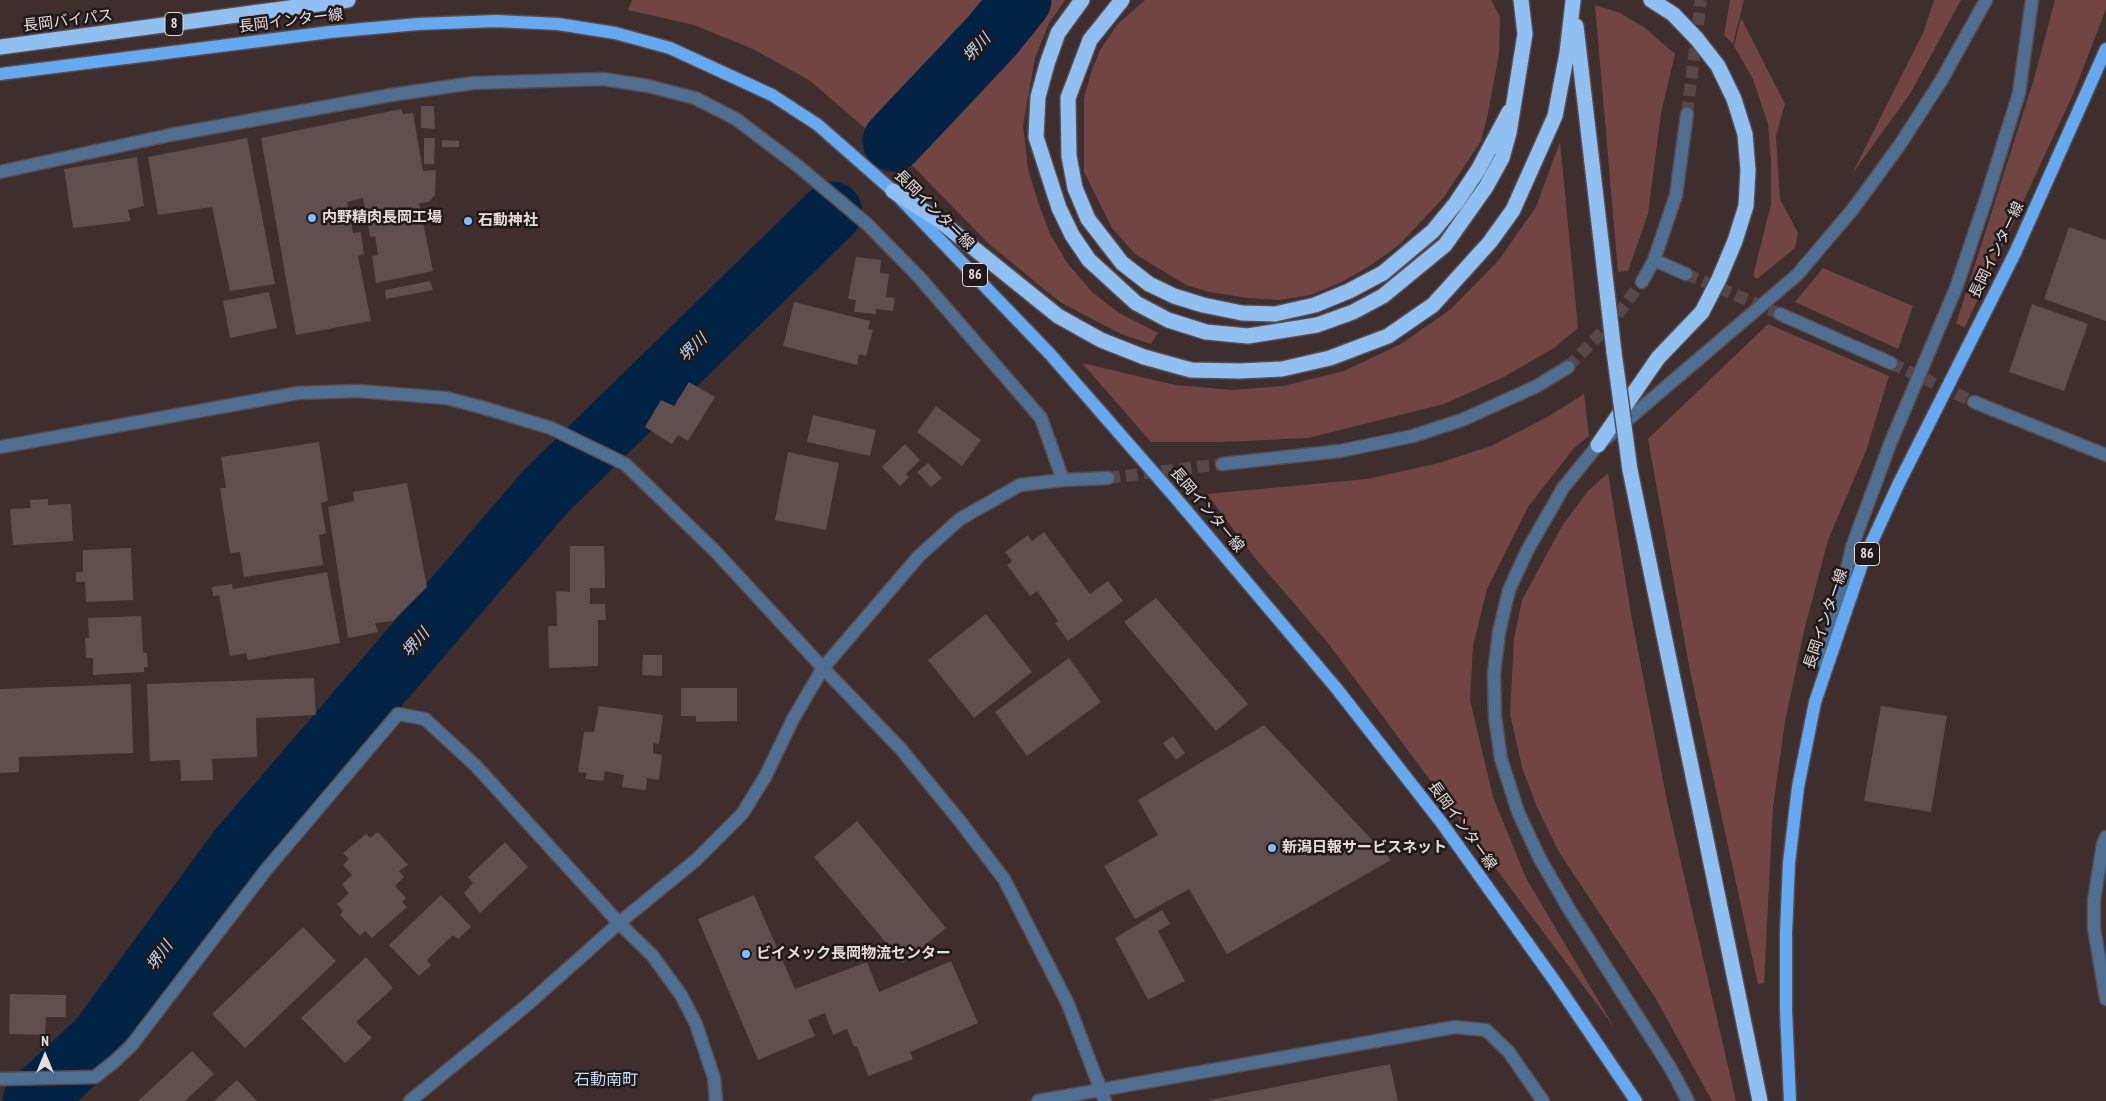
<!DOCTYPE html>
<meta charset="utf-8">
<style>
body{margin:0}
#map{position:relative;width:2106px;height:1101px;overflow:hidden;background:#3e2f2e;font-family:"PT Sans Narrow",sans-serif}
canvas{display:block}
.north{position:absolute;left:20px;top:1031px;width:50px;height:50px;-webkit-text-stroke:4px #201919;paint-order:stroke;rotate:0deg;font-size:14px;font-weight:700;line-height:20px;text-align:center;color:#e7dddd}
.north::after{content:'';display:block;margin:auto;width:18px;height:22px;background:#e7dddd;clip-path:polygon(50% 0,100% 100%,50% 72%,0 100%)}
</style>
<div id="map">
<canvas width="2106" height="1101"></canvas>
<div class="north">N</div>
</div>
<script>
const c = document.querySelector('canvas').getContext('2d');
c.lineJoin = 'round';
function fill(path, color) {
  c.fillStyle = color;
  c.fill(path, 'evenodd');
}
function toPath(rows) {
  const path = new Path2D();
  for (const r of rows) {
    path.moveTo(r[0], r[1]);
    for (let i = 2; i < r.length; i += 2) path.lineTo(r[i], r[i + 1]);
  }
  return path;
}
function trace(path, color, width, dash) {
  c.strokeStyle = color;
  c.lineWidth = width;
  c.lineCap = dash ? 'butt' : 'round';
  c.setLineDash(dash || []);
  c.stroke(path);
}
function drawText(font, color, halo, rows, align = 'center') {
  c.font = font + ' "PT Sans Narrow","Noto Sans JP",sans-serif';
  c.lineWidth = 5;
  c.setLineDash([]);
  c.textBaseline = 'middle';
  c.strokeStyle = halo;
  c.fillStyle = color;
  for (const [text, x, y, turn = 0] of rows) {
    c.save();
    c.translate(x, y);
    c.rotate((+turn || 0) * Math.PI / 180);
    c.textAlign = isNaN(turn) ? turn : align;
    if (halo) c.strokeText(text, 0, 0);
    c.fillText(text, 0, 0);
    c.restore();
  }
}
fill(toPath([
 [632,0,1014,0,988,32,886,142,873,135,809,80,753,49,694,25,628,10],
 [1030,0,1065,0,1049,23,1035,58,1023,125,1028,169,1038,202,1050,234,1068,264,1092,292,1119,313,1158,333,1151,344,1121,334,1060,302,989,244,896,149,1001,35],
 [1145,0,1491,0,1500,17,1499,54,1488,113,1481,141,1444,197,1399,245,1371,265,1340,283,1310,295,1279,300,1247,298,1210,292,1186,285,1135,254,1112,228,1084,172,1084,98,1091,73,1100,50,1118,24],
 [1730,0,1744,0,1733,44,1724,35],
 [1934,0,1961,0,1910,94,1852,174,1923,33],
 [2055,0,2106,0,2106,9,2074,92,1965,327,1956,324,2034,79],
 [1595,5,1620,13,1645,28,1675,54,1661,113,1648,214,1628,271,1618,272],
 [1741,18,1785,104,1776,136,1780,199,1798,233,1795,248,1757,279,1753,276,1771,204,1771,161,1768,124,1753,79,1734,46],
 [1560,142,1578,328,1554,348,1502,378,1444,404,1308,438,1221,442,1151,442,1082,363,1175,385,1233,390,1283,386,1344,371,1401,344,1451,309,1498,261,1536,207],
 [1823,268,1913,306,1898,349,1795,302],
 [1768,324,1889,376,1866,451,1828,540,1804,631,1785,722,1773,807,1764,983,1758,984,1690,671,1648,439],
 [1584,394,1589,436,1574,448,1528,507,1487,589,1473,646,1470,700,1493,797,1526,878,1614,1027,1328,643,1255,558,1207,494,1367,479,1439,463,1491,446,1549,416],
 [1608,473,1631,614,1668,806,1736,1101,1712,1101,1656,999,1559,852,1536,805,1522,767,1510,714,1514,639,1522,600,1562,526,1588,491]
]), '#714544');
trace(toPath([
 [893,141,992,36,1021,0],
 [33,1101,99,1040,238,850,546,491,832,212]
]), '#022343', 61);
fill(toPath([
 [421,106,434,106,435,129,421,128],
 [401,109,403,114,413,113,423,171,436,170,435,195,429,202,419,203,433,271,376,283,372,256,378,255,375,236,370,237,363,198,347,202,353,233,361,232,364,254,358,256,371,321,296,335,261,138],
 [247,138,275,284,230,291,212,207,158,215,148,157],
 [424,138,435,138,434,164,424,164],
 [442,140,459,141,459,147,442,147],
 [137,157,144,206,128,210,131,221,73,228,64,169],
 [2069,227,2106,240,2106,321,2044,299],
 [856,257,881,260,880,273,889,274,886,297,895,298,893,311,876,309,876,314,854,312,856,300,848,299],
 [430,281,433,290,386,299,385,290],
 [269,292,277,328,230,338,223,301],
 [794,302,870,321,868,329,873,330,866,356,859,354,857,365,783,346],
 [2032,304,2088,324,2064,391,2009,372],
 [689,382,715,397,688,441,678,435,672,444,645,427,661,400,674,406],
 [936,406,981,440,962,466,917,432],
 [813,415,876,430,870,456,807,442],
 [319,442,328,501,321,503,326,533,319,535,323,565,244,577,240,552,230,553,220,488,226,488,221,457],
 [905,444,920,460,906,474,909,477,900,486,882,467],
 [788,452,839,463,826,530,775,520],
 [928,463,942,478,931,487,917,472],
 [407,483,427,587,393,621,375,623,378,632,348,638,328,507,354,501,353,492],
 [48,499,48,505,71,504,73,541,13,545,10,509,31,508,30,500],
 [1044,532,1090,594,1108,581,1123,601,1068,641,1055,623,1058,621,1037,591,1030,596,1007,565,1012,561,1005,552,1028,535,1032,541],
 [570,546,604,546,605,588,590,588,590,604,605,604,606,620,598,620,598,666,549,668,548,626,557,626,556,591,570,592],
 [131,548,133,600,86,602,85,582,76,582,76,572,83,572,83,550],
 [327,572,340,643,248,660,246,653,230,656,219,595,213,596,212,587,232,584,233,589],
 [1156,598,1248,704,1216,731,1124,622],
 [986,614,1032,672,974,718,928,660],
 [141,616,143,653,147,653,148,667,144,667,144,672,93,675,93,658,86,658,85,638,89,638,88,618],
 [643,655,662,655,662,676,642,675],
 [1069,658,1101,702,1027,756,995,712],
 [314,678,316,715,256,718,257,757,212,759,213,780,181,781,180,760,150,761,147,684],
 [131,684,133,753,19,757,19,772,0,773,0,689],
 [681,688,737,688,737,721,696,722,696,716,681,716],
 [599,706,663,715,659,744,653,743,653,753,662,755,659,780,647,778,646,790,622,787,624,775,605,771,603,781,585,779,587,773,578,772,584,732,594,732],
 [1881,706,1947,716,1931,812,1864,801],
 [1264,725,1391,860,1227,954,1189,889,1135,919,1104,866,1158,835,1138,800],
 [1173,736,1185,753,1176,760,1163,743],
 [857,821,946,928,903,963,814,857],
 [378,832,408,865,399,871,404,877,395,886,406,898,402,902,407,907,372,938,365,931,360,936,340,915,343,911,337,904,349,893,342,884,352,875,343,865,349,859,343,853,366,834,370,838],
 [505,842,528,867,480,913,464,893,473,883,468,877],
 [441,895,471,927,458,939,453,935,427,960,431,965,419,976,389,945],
 [754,895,795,989,867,962,879,992,951,961,978,1023,910,1052,913,1059,868,1076,857,1046,854,1047,847,1029,833,1035,825,1013,808,1020,815,1036,758,1060,698,919],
 [1162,910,1170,924,1158,931,1185,981,1148,1000,1115,938],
 [303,927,336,961,245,1048,212,1014],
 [366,957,393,988,356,1022,372,1038,345,1063,301,1018],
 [10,994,66,995,66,1017,46,1017,45,1035,9,1034],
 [192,1051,214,1074,185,1101,138,1101],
 [1390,1064,1398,1101,1210,1101,1210,1100],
 [237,1080,257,1101,214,1101]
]), '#5f4f4e');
trace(toPath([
 [1687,114,1701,0],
 [1686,274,1780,314],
 [1891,363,1974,402],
 [1568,367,1612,322,1642,282],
 [1108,478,1222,464]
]), '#574948', 12, [12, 6]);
const minor = toPath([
 [0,172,170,135,391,95,473,83,603,79,648,86,695,98,736,119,798,166,867,224,919,277,1041,418,1063,480],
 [1654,260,1686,274],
 [1642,282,1654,260,1676,195,1687,114],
 [1780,314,1891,363],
 [1974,402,2106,455],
 [0,447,298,393,358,391,446,398,481,407,551,428,625,464,715,551,823,668,900,748,959,820,1004,879,1068,1004,1105,1101],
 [1222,464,1340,451,1413,436,1462,420,1537,386,1568,367],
 [1824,663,1853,544,1890,444,1956,288,1986,199,2019,93,2032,0],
 [2106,837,2103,844,2094,900,2094,928,2106,999],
 [0,1079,95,1077,114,1062,131,1046,266,870,398,714,425,719,476,766,619,923,652,955,681,995,696,1024,714,1078,716,1101],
 [410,1101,527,1005,619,923,696,860,742,814,765,777,793,719,823,668,919,556,960,519,1020,485,1063,480,1108,478],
 [1038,1101,1455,1027,1486,1030,1508,1051,1543,1101],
 [1688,1101,1671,1069,1569,909,1540,859,1518,812,1501,759,1495,717,1494,674,1499,632,1509,590,1527,551,1563,488,1598,445,1797,275,1853,209,1899,146,1941,81,1986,0]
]);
const major = toPath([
 [0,74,330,32,418,24,496,21,558,24,615,33,670,48,772,95,818,125,893,191,1050,354,1174,496,1337,689,1441,822,1556,983,1636,1101],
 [1790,1101,1786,1010,1786,933,1789,863,1798,787,1815,702,1863,561,1899,483,2015,253,2106,49]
]);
const highway = toPath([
 [1082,0,1058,33,1047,64,1038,97,1036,137,1059,208,1072,235,1089,260,1136,303,1168,320,1206,332,1248,336,1317,325,1353,312,1383,296,1445,245,1486,187,1502,158,1509,133,1525,34,1521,0],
 [1122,0,1090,40,1068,98,1069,156,1075,188,1088,219,1122,263,1149,284,1174,296,1203,305,1242,313,1275,314,1315,305,1349,291,1383,273,1433,231,1456,203,1478,170,1509,112],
 [1576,26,1614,352],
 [0,47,348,0],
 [893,191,940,221,1058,316,1101,340,1144,357,1191,370,1240,371,1282,369,1330,358,1388,336,1433,305,1490,242,1513,210,1555,116,1567,53,1573,1],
 [1598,445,1658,358,1702,312,1719,279,1735,241,1746,206,1748,170,1745,134,1734,99,1718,66,1697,39,1673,14,1651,0],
 [1630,470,1760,1101]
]);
trace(minor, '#594b4a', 15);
trace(major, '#594b4a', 15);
trace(highway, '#594b4a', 18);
trace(minor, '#4f6f92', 12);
trace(major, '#65a9f1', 12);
trace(highway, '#90bff2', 15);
const highwayBridge = toPath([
 [1614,352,1630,470]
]);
trace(highwayBridge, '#594b4a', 18, []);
trace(highwayBridge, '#90bff2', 15);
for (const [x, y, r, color] of [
 [312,218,5,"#83bcfb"],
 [468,221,5,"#83bcfb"],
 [1272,848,5,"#83bcfb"],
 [746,954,5,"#83bcfb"]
]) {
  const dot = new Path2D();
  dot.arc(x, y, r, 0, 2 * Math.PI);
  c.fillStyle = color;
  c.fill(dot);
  trace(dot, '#201919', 2);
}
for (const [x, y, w] of [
 [174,24,18],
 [975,275,25],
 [1867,554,25]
]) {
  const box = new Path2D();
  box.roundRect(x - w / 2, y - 11.5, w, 23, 4);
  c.fillStyle = '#201919';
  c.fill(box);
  trace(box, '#e7dddd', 1);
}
drawText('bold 14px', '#e7dddd', null, [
 ["8",174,24],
 ["86",975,275],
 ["86",1867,554]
]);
drawText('15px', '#e7dddd', '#201919', [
 ["長岡バイパス",68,21,-7],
 ["長岡インター線",291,21,-7],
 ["長岡インター線",934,210,45],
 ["長岡インター線",1997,250,-64],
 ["長岡インター線",1207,510,50],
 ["長岡インター線",1826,619,-71],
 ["長岡インター線",1462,826,54]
]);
drawText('bold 15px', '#e7dddd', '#201919', [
 ["内野精肉長岡工場",322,218],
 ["石動神社",478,221],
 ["新潟日報サービスネット",1282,848],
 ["ビイメック長岡物流センター",756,954]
], 'left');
drawText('italic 16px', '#bbd4f0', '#201919', [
 ["堺川",977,48,-48],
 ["堺川",693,348,-44],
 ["堺川",416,643,-49],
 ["堺川",160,956,-54]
]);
drawText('16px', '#c8ddf5', '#201919', [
 ["石動南町",606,1080]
]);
</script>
